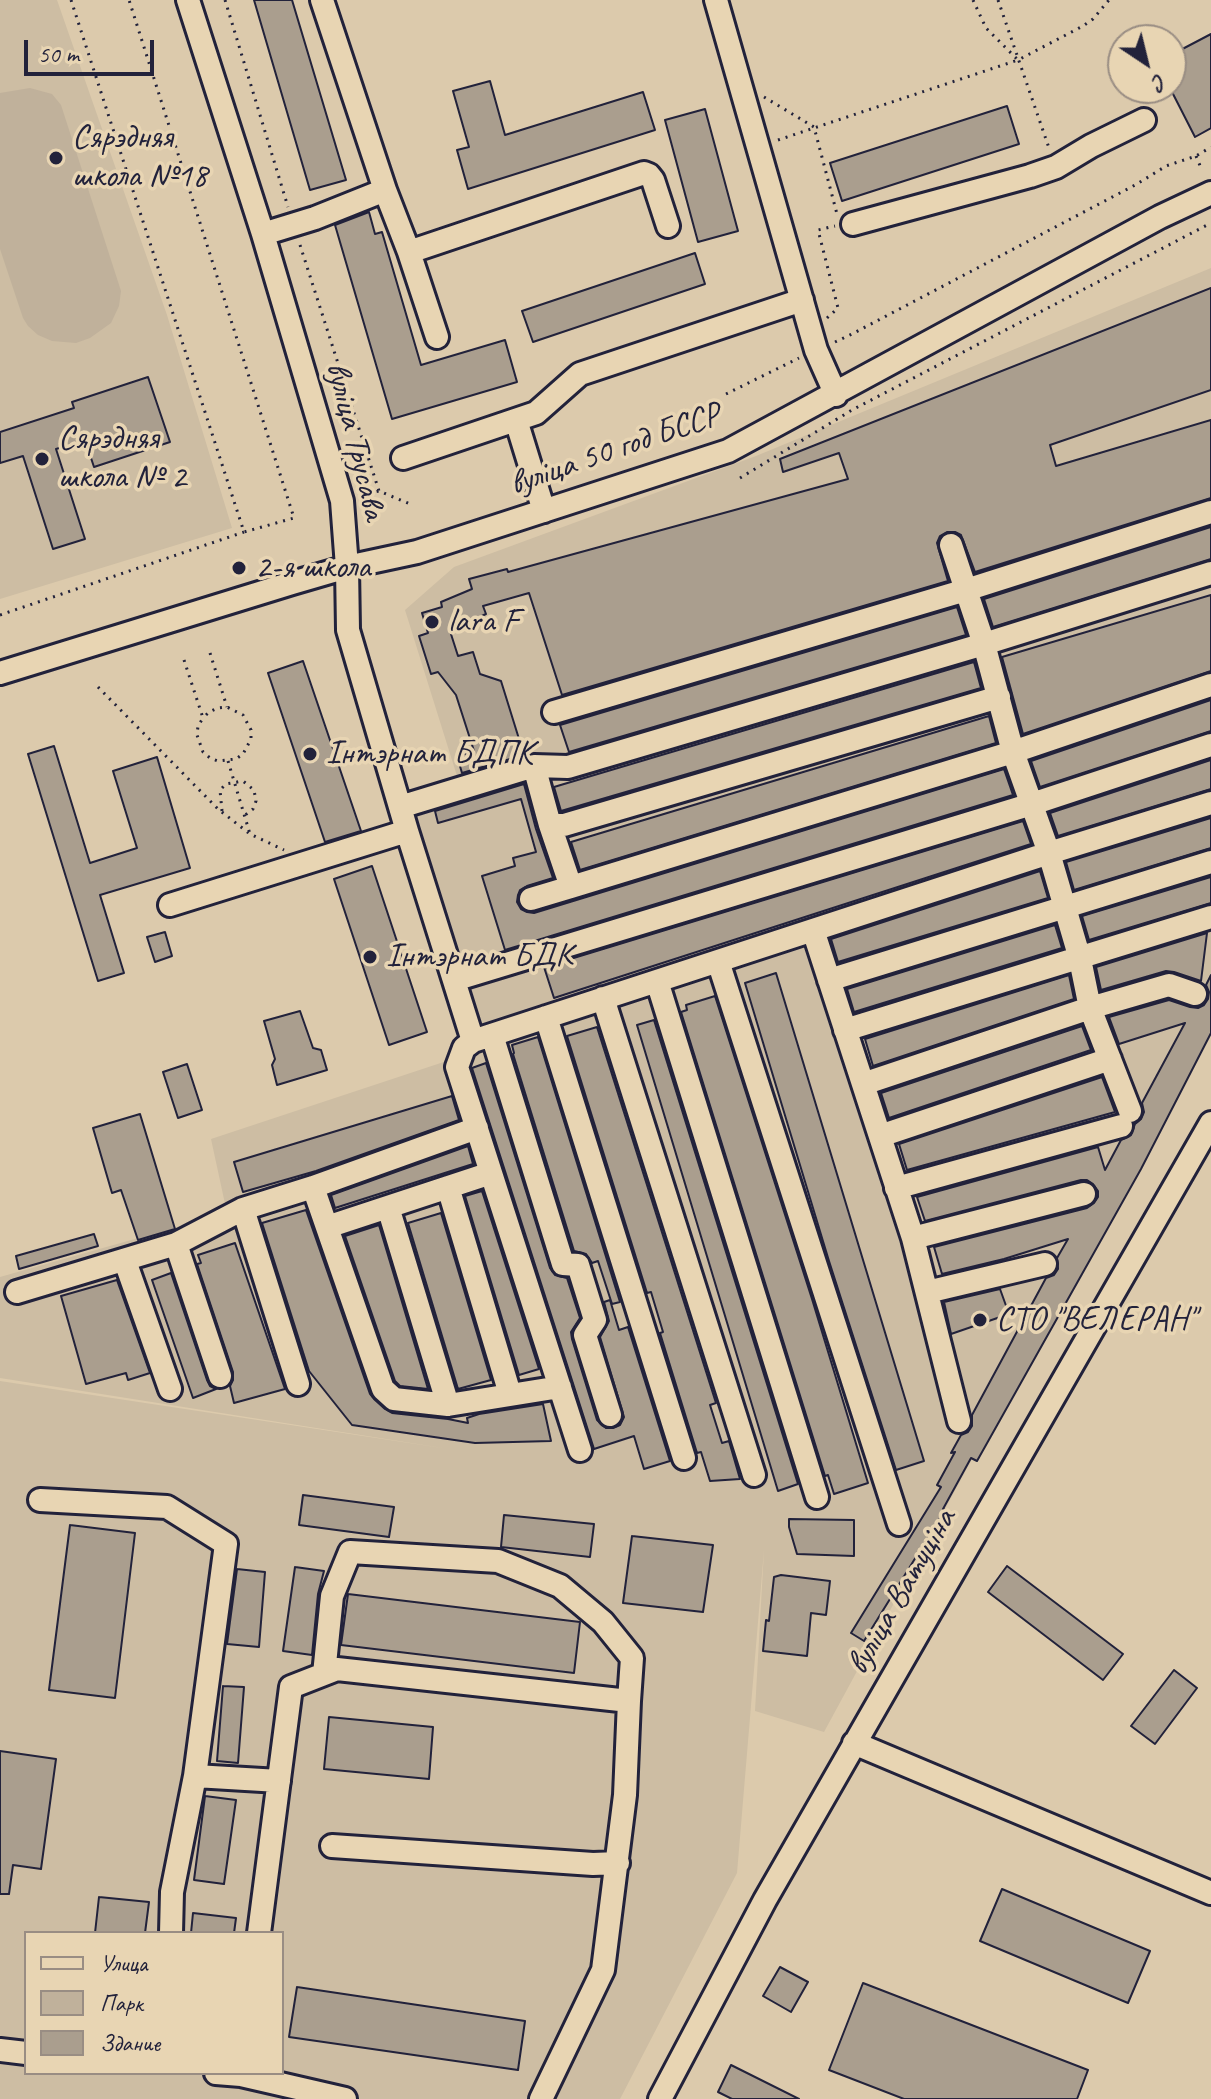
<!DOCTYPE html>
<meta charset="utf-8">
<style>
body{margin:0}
#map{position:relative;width:1211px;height:2099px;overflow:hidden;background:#dccaac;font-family:Caveat,sans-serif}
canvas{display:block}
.legend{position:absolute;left:24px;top:1931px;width:260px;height:144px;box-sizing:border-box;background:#e8d5b3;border:2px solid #998d83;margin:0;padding:10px 14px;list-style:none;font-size:24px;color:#22223b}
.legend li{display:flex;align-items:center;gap:16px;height:40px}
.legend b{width:40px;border:2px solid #998d83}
.north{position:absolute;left:1107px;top:24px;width:80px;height:80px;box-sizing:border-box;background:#e8d5b3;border:2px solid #998d83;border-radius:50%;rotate:145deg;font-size:22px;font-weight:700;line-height:32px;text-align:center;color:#22223b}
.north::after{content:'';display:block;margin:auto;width:28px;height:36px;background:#22223b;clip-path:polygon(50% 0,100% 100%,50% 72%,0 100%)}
.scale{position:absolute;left:24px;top:40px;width:130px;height:36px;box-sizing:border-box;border:4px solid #22223b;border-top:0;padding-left:10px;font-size:24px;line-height:28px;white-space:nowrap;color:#22223b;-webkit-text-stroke:6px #e8d5b3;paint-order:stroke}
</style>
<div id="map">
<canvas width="1211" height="2099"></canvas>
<ul class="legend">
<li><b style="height:10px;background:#e8d5b3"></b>Улица</li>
<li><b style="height:22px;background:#c0b19b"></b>Парк</li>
<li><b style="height:22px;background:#aa9e8e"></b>Здание</li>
</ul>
<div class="north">С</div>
<div class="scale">50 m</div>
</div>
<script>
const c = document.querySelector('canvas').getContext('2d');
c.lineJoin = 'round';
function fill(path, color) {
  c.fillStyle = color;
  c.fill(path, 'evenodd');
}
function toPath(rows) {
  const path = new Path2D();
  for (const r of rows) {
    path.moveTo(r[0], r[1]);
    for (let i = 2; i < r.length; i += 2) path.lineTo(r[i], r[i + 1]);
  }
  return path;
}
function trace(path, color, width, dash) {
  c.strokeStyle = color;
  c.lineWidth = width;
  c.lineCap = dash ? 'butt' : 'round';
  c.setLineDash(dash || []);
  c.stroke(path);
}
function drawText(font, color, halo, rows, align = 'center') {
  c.font = font + ' Caveat,sans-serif';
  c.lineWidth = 7;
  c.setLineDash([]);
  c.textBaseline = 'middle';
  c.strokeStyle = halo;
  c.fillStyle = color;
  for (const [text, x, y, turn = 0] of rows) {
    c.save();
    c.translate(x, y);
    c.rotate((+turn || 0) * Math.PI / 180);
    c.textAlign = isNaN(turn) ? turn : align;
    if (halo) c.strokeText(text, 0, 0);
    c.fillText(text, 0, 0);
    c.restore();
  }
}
fill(toPath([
 [0,0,57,0,167,315,232,528,0,599],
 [1211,268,1211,1019,824,1732,755,1711,764,1550,737,1873,620,2099,0,2099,0,1381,449,1449,0,1378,0,1277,227,1213,211,1139,486,1048,405,793,457,776,405,610,454,567,756,456],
 [26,1933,282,1933,282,2073,26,2073]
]), '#cdbda3');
fill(toPath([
 [30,88,52,94,61,105,121,291,119,306,111,323,90,338,76,343,52,341,38,335,28,326,23,318,0,249,0,93]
]), '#c0b19b');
const building = toPath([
 [254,0,292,0,346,180,310,190,254,0],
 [1211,34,1211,128,1195,137,1171,90,1171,55,1211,34],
 [490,81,505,135,643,92,655,130,468,189,457,150,469,147,453,91,490,81],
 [1007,106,1019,144,842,201,830,163,1007,106],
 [705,109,738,231,698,242,665,120,705,109],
 [369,212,375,234,382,232,421,365,505,340,517,382,392,419,335,225,369,212],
 [695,253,705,284,533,342,522,311,695,253],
 [1211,288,1211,390,1050,445,1056,466,1211,420,1211,498,975,572,961,535,955,532,947,532,940,536,937,543,948,581,562,695,529,593,483,606,486,614,450,631,458,656,473,652,480,674,501,681,524,755,462,773,457,756,474,751,456,695,438,672,431,674,419,636,428,633,422,613,442,607,441,602,472,589,469,579,507,569,508,572,848,479,839,453,783,472,780,459,1211,288],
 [148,377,170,442,94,467,85,440,56,449,85,539,53,549,23,456,0,463,0,432,74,408,72,402,148,377],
 [1211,527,1211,559,993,627,984,599,1211,527],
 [1211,595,1211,671,1023,734,1002,657,1211,595],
 [957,607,966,635,569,752,560,725,957,607],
 [303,661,361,831,325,842,268,673,303,661],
 [974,662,981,688,561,811,554,787,974,662],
 [1211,700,1211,731,1040,787,1031,761,1211,700],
 [989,716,996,743,580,870,571,842,989,716],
 [54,746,90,863,137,848,113,771,157,757,190,868,100,895,124,973,98,981,28,754,54,746],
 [1211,760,1211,789,1058,836,1050,813,1211,760],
 [1004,769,1013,795,505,950,482,876,515,866,513,858,536,852,521,799,438,823,435,811,524,784,536,829,553,878,527,886,520,890,518,895,517,902,521,909,527,912,534,913,1004,769],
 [1211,818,1211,848,1074,890,1066,862,1211,818],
 [1023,821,1031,844,554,998,544,967,1023,821],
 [372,866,427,1032,389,1045,334,879,372,866],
 [1040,871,1048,898,838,962,831,939,1040,871],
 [1211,877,1211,903,1089,940,1082,916,1211,877],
 [1055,925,1062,948,854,1012,847,989,1055,925],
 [165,932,172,956,155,962,147,937,165,932],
 [1207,933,1201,981,1174,972,1166,971,1101,990,1096,967,1207,933],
 [776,973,924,1461,896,1470,829,1261,745,983,776,973],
 [1069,975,1074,999,873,1066,865,1039,1069,975],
 [1211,975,1211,1033,1141,1169,977,1461,971,1458,943,1509,945,1510,864,1641,851,1633,941,1487,937,1485,955,1452,951,1453,961,1435,968,1432,972,1426,972,1415,1046,1278,1054,1275,1058,1269,1057,1258,1068,1239,1004,1259,942,1274,934,1247,1087,1208,1094,1203,1098,1197,1098,1191,1093,1184,1087,1180,1081,1180,925,1221,917,1197,1098,1147,1105,1170,1121,1140,1131,1135,1135,1124,1141,1119,1144,1112,1142,1103,1185,1023,1119,1044,1109,1017,1169,1000,1190,1007,1198,1008,1204,1005,1208,999,1209,992,1206,985,1211,975],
 [715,996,812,1299,868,1483,834,1494,828,1475,825,1476,681,1012,687,1010,686,1005,715,996],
 [300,1011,313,1048,321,1050,327,1070,277,1085,272,1065,275,1059,264,1021,300,1011],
 [654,1020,798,1484,778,1491,637,1025,654,1020],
 [1082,1026,1091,1050,889,1118,881,1093,1082,1026],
 [597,1027,716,1403,710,1405,722,1443,729,1441,740,1479,710,1481,701,1452,697,1453,660,1333,663,1332,651,1292,647,1293,567,1036,597,1027],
 [538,1037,620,1302,612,1304,598,1261,592,1263,586,1254,574,1251,513,1054,514,1053,512,1045,538,1037],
 [486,1063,550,1268,555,1275,567,1278,580,1318,571,1332,572,1339,597,1420,606,1428,613,1428,620,1425,624,1417,600,1337,609,1321,604,1302,610,1300,619,1330,628,1327,670,1461,644,1469,634,1436,594,1449,472,1068,486,1063],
 [187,1064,202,1110,178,1118,163,1072,187,1064],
 [1102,1077,1115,1112,907,1170,899,1144,1102,1077],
 [452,1096,459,1120,316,1171,243,1192,234,1162,452,1096],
 [140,1114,175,1229,138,1240,121,1190,112,1193,93,1128,140,1114],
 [468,1146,473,1164,335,1208,331,1195,468,1146],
 [482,1191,539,1369,519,1375,465,1196,482,1191],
 [306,1210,370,1394,374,1399,385,1409,392,1413,448,1419,468,1423,467,1418,479,1414,543,1404,551,1441,475,1443,352,1425,309,1371,262,1223,306,1210],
 [441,1213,491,1380,458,1389,408,1223,441,1213],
 [379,1225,428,1389,400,1386,395,1381,345,1236,379,1225],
 [94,1234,98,1246,19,1269,16,1256,94,1234],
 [235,1243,285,1389,234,1403,230,1386,233,1380,233,1372,197,1264,201,1263,198,1255,235,1243],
 [171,1273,207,1380,210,1386,216,1389,193,1398,152,1280,171,1273],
 [117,1280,150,1373,128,1380,126,1373,86,1384,61,1296,117,1280],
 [1000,1289,1009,1314,951,1334,944,1302,1000,1289],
 [303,1495,394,1507,389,1537,299,1525,303,1495],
 [504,1515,594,1524,590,1557,501,1547,504,1515],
 [789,1519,854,1520,854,1556,797,1554,789,1527,789,1519],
 [70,1525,135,1533,115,1698,49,1690,70,1525],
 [632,1536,713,1545,703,1612,623,1603,632,1536],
 [1007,1566,1123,1654,1103,1680,988,1592,1007,1566],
 [295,1567,324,1571,318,1594,312,1655,283,1651,295,1567],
 [237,1569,265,1572,259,1647,227,1644,237,1569],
 [781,1575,830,1581,826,1615,811,1613,807,1656,763,1651,766,1620,769,1621,774,1577,781,1575],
 [348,1594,580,1622,574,1673,341,1645,348,1594],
 [1174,1670,1197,1688,1155,1744,1131,1726,1174,1670],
 [223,1686,244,1687,238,1763,217,1761,223,1686],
 [329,1717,433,1727,429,1779,324,1769,329,1717],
 [0,1751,56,1759,41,1869,13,1865,9,1894,0,1894,0,1751],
 [205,1796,236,1800,224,1884,194,1880,205,1796],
 [1002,1889,1150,1951,1128,2003,980,1941,1002,1889],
 [99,1897,149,1902,145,1933,95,1933,99,1897],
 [193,1913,236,1918,234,1933,191,1933,193,1913],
 [780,1967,808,1982,791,2012,763,1996,780,1967],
 [863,1983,1088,2070,1077,2099,904,2099,829,2070,863,1983],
 [297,1987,525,2021,518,2070,289,2037,297,1987],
 [731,2065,799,2099,732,2099,718,2092,731,2065]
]);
fill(building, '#aa9e8e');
trace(building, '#22223b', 2);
const minor = toPath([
 [188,0,263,234,342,501,347,567,348,630,407,831,473,1041],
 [716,0,816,350,836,395],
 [385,190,409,252,644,173,649,175,653,180,668,226],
 [853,224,1030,176,1056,167,1091,146,1144,120],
 [263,234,315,218,385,190,322,0],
 [409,252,437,337],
 [516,420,544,511],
 [403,458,536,413,580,374,802,300],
 [951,545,984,644,1013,752,1049,853,1080,959,1090,1008,1130,1111],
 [0,673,292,583,347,567,417,552,728,451,1160,217,1211,193],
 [554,712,966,590,1211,512],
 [534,766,550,825,564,825,999,697],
 [400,807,534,766,568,767,984,644,1211,573],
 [550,825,571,887,1013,752,1211,685],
 [531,899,571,887],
 [170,905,407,831],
 [813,930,913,1238,959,1421],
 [718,961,899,1524],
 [454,980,1032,804,1211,745],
 [829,980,1211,862],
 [657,981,817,1497],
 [603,998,754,1475],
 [546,1017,684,1458],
 [845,1030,1211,917],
 [492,1035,563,1264,578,1265,595,1320,585,1335,610,1415],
 [863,1084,1090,1008,1169,985,1195,994],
 [880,1136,1110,1059],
 [313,1187,383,1389,394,1399,448,1405,560,1387],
 [448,1187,510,1394],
 [896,1188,1121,1126],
 [388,1207,448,1405],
 [243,1209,298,1384],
 [327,1227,491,1173],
 [913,1238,1084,1194],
 [176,1244,220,1376],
 [125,1261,170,1389],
 [17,1292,176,1244,243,1209,313,1187,477,1128],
 [927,1292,1045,1264],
 [580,1450,457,1067,464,1048,473,1041,1049,853,1211,803],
 [40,1500,167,1507,226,1544,195,1776,172,1892,171,1933],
 [324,1674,332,1596,350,1552,498,1561,560,1586,603,1622,632,1658,629,1701],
 [854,1743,1211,1893],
 [195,1776,279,1781],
 [332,1846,593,1864,618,1863],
 [259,1933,291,1687,337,1669,629,1701,625,1795,603,1970,541,2099],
 [0,2050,26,2053],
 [216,2073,241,2075],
 [241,2073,241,2075,345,2099],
 [660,2099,765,1900,1211,1123]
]);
trace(minor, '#22223b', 28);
trace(toPath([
 [71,0,244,532,294,518,129,0],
 [225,0,288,207],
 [973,0,986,28,1018,60,1083,26,1093,19,1109,0],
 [998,0,1049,148],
 [764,97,814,127,837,214],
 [778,140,1018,60],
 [1196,156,1201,168],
 [300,245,379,491],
 [827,318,838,308,818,230,835,226],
 [835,342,852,334,1137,184,1166,166,1196,156,1211,147],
 [726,394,799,358],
 [740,478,852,410,1211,223],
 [361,495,379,491,410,504],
 [0,615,244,532],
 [210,653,227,707],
 [184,660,203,718,198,726,197,735,203,752,210,758,218,761,236,759,243,754,251,739,251,730,243,715,227,707,218,708,209,712,203,718],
 [98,687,218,809,250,834,284,850],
 [228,761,250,834],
 [222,811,220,790,226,784,243,781,254,790,256,801,253,809,244,816]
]), '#22223b', 3, [2, 6]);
trace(minor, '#e8d5b3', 22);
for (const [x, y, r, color] of [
 [56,158,8,"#22223b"],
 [42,459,8,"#22223b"],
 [239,568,8,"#22223b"],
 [432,622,8,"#22223b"],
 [310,754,8,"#22223b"],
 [370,957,8,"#22223b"],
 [980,1320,8,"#22223b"]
]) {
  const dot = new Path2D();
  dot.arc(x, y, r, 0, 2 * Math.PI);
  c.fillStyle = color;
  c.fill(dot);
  trace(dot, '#e8d5b3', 3);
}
drawText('34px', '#22223b', '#e8d5b3', [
 ["Сярэдняя",72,138],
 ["школа №18",72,177],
 ["Сярэдняя",58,439],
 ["школа № 2",58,478],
 ["2-я школа",255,568],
 ["lara F",448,622],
 ["Інтэрнат БДПК",326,754],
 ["Інтэрнат БДК",386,957],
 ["СТО \"ВЕЛЕРАН\"",996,1320]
], 'left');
drawText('34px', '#22223b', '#e8d5b3', [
 ["вуліца Трусава",355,441,76],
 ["вуліца 50 год БССР",615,450,-19],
 ["вуліца Ватуціна",902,1592,-60]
]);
</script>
